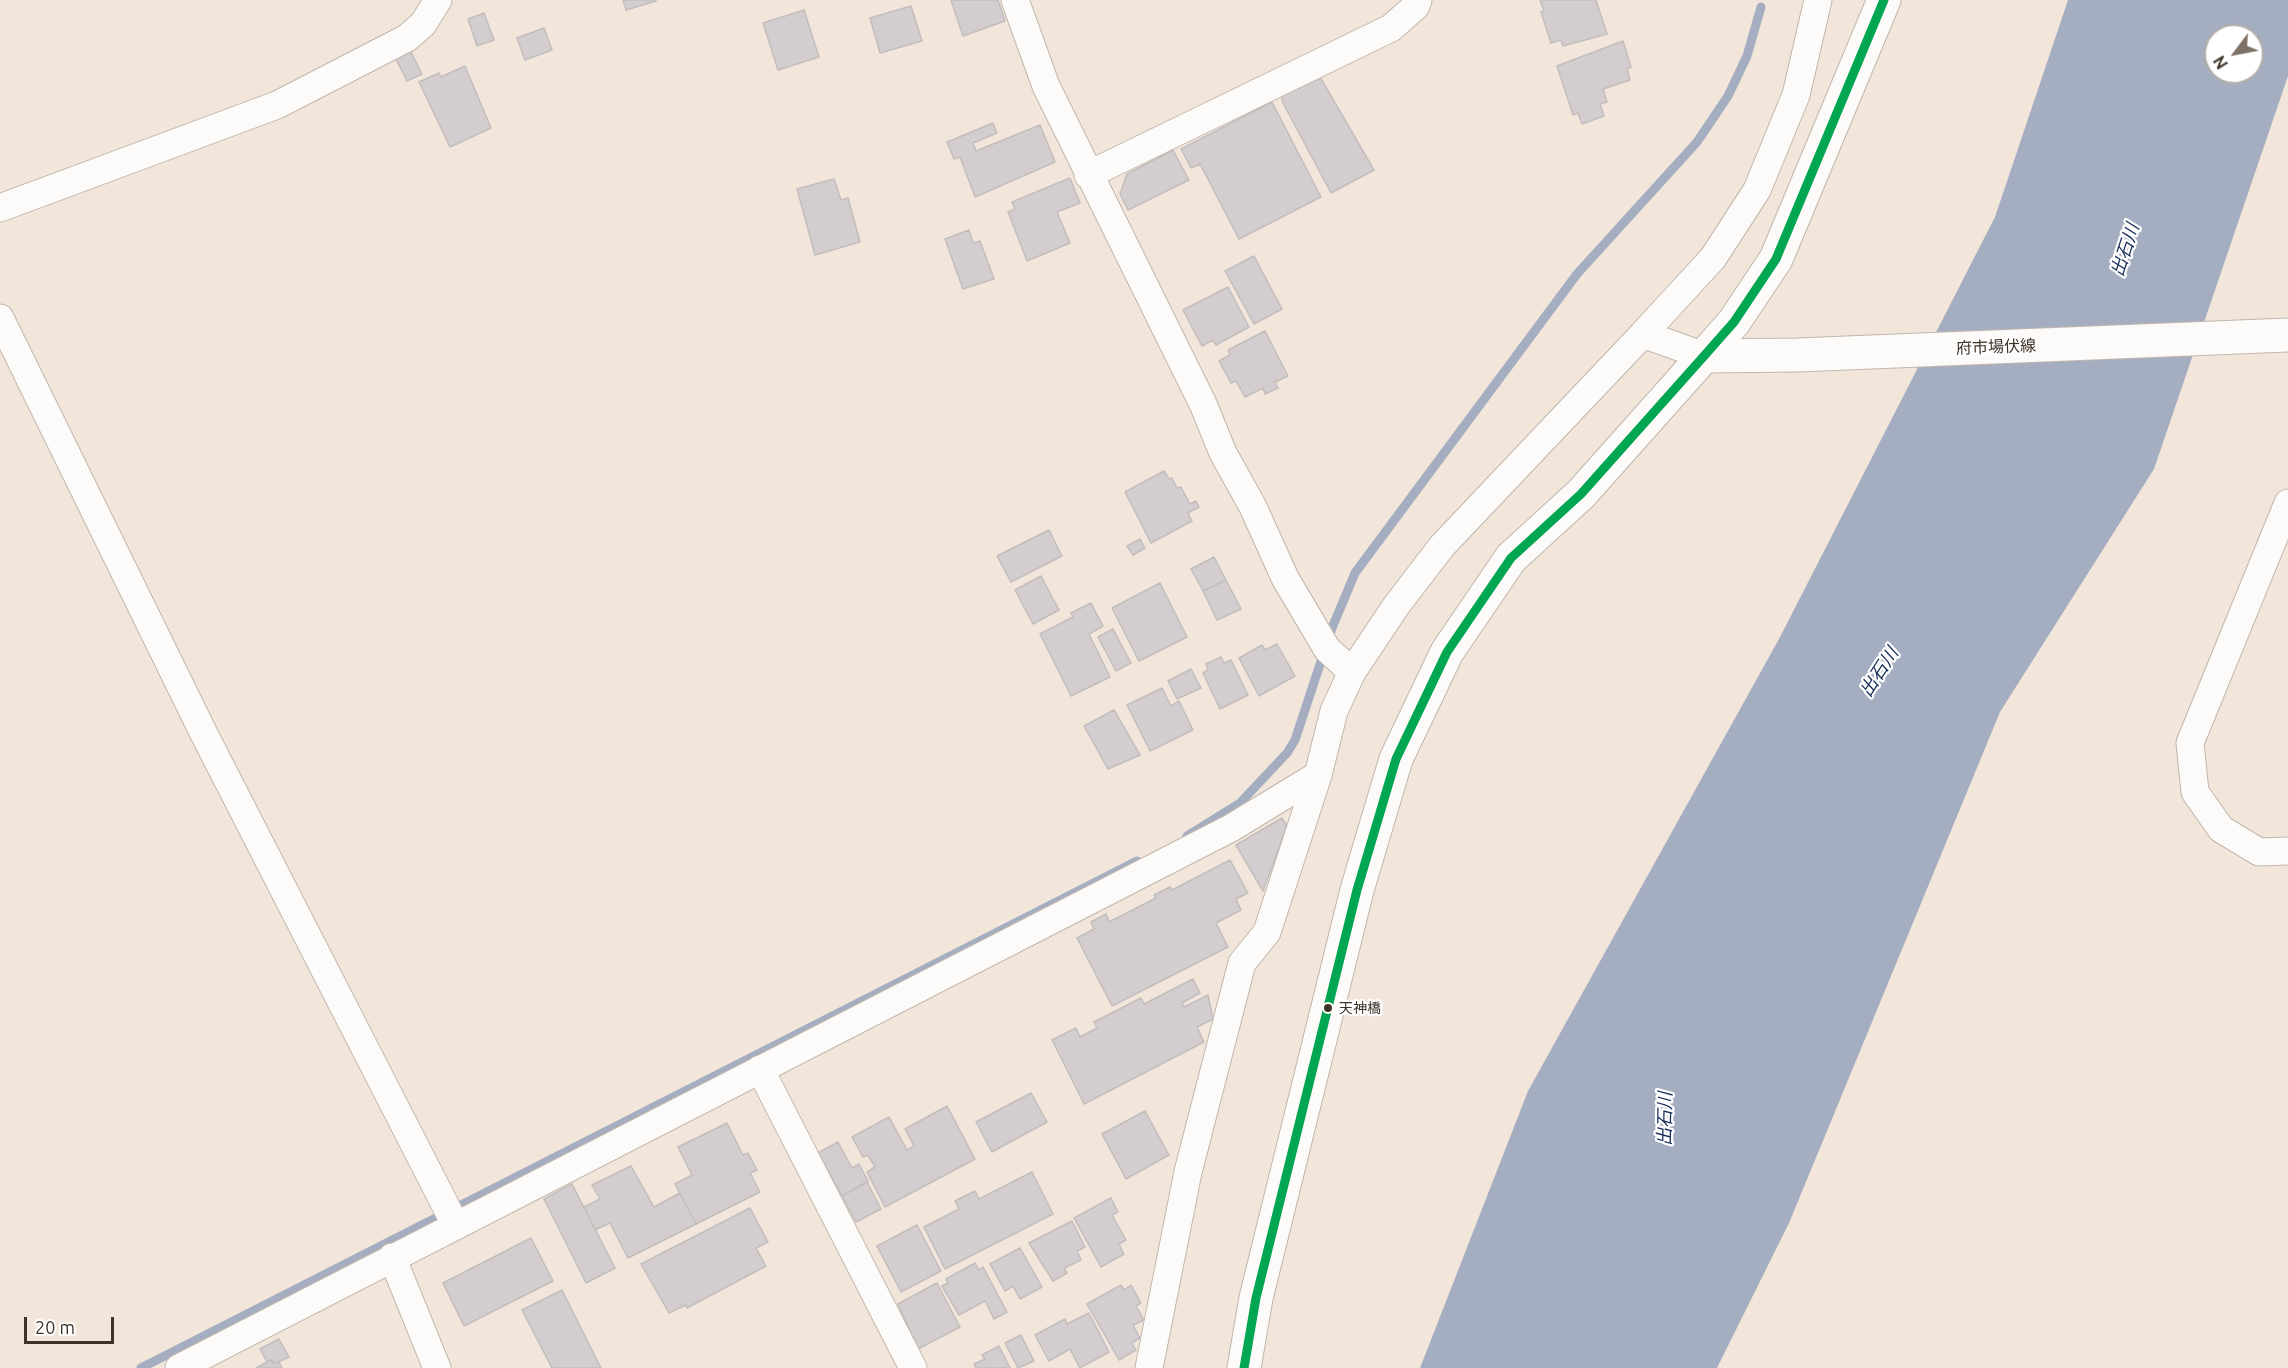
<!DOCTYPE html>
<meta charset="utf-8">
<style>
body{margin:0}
#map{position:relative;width:2288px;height:1368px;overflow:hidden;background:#f2e5da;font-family:Ubuntu,sans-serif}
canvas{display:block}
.north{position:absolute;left:2204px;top:24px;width:60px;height:60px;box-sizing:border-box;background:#fff;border:2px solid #b2ada9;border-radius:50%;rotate:238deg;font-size:16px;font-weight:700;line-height:24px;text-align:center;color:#3f3328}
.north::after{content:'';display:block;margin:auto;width:21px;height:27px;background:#7e7166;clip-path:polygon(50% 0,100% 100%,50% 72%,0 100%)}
.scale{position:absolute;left:24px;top:1317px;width:90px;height:27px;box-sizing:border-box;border:3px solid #3f3328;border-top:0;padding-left:8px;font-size:18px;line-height:21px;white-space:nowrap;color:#3f3328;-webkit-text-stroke:4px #fff;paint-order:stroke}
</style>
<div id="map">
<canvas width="2288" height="1368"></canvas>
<div class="north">N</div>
<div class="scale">20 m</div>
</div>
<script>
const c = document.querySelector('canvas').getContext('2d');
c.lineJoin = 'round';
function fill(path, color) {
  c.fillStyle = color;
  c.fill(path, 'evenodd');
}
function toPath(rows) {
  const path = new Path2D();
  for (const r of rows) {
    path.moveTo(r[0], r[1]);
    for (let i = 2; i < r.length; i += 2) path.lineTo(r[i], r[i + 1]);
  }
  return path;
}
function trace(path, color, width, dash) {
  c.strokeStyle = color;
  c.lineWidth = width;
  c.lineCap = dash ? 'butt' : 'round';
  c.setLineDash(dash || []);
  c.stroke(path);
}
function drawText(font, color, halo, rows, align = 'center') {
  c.font = font + ' Ubuntu,"Noto Sans JP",sans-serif';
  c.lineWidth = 4.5;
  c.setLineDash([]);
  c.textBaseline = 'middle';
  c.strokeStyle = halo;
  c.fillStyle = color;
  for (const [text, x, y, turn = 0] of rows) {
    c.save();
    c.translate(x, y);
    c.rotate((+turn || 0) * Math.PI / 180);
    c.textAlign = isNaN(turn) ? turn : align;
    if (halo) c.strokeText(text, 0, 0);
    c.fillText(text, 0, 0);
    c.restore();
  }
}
fill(toPath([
 [2068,0,2288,0,2288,76,2154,469,2000,712,1789,1223,1717,1368,1420,1368,1528,1091,1779,639,1995,217],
 [2216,36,2252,36,2252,72,2216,72]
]), '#a5aec1');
trace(toPath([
 [1187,836,1240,803,1287,753,1295,740,1332,628,1355,573,1577,274,1697,142,1728,96,1747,56,1761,7],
 [141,1368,1137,861]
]), '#a5aec1', 9);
const building = toPath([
 [623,0,656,0,656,1,626,10,623,0],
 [951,0,998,0,1005,21,963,36,951,0],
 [1540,0,1596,0,1607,34,1563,46,1561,40,1551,43,1541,12,1544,11,1540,0],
 [911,6,922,41,880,53,870,18,911,6],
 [804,10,819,57,778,70,763,23,804,10],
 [484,13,494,40,477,46,468,19,484,13],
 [544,28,552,50,525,60,517,38,544,28],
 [1623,41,1631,67,1627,69,1630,80,1603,89,1607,102,1600,104,1604,116,1582,124,1578,113,1573,115,1557,66,1623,41],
 [410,50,422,74,407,81,395,57,410,50],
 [465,66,491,128,450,147,419,82,439,73,441,77,465,66],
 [1320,77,1374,170,1331,193,1282,101,1282,96,1320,77],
 [1272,102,1321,197,1239,239,1200,164,1191,168,1181,149,1272,102],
 [993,123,997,133,973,143,976,151,1040,125,1055,162,975,197,960,157,954,159,947,142,993,123],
 [1173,150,1189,180,1128,210,1120,194,1127,174,1173,150],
 [1070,178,1080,203,1057,212,1070,243,1027,261,1008,212,1015,209,1012,202,1070,178],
 [834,179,841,200,848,198,860,242,815,255,797,189,834,179],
 [969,230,973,243,980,241,994,279,963,289,945,239,969,230],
 [1254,256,1282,309,1254,324,1225,271,1254,256],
 [1228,287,1249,327,1216,345,1213,340,1202,346,1183,310,1228,287],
 [1265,331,1288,376,1275,382,1278,388,1265,394,1263,388,1245,397,1236,381,1231,383,1219,361,1230,355,1228,350,1265,331],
 [1164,471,1169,479,1172,478,1177,488,1181,487,1190,504,1196,501,1199,507,1188,513,1192,521,1151,543,1125,492,1164,471],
 [1049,530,1062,556,1011,582,997,556,1049,530],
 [1140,539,1145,548,1133,555,1127,546,1140,539],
 [1214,557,1226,580,1203,591,1191,569,1214,557],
 [1041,576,1059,610,1033,624,1015,590,1041,576],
 [1226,580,1241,609,1217,620,1203,591,1226,580],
 [1160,583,1187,637,1139,661,1112,608,1160,583],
 [1091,603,1103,626,1089,634,1110,677,1071,696,1040,634,1073,617,1071,613,1091,603],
 [1113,629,1131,663,1116,671,1098,637,1113,629],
 [1277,644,1295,676,1259,696,1239,658,1262,645,1265,650,1277,644],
 [1221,657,1224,663,1231,660,1248,695,1220,709,1203,673,1208,670,1206,664,1221,657],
 [1191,669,1201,688,1177,699,1168,681,1191,669],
 [1162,688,1171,706,1179,701,1193,730,1150,751,1127,705,1162,688],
 [1114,710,1140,755,1108,769,1084,726,1114,710],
 [1282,818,1287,826,1263,891,1236,845,1282,818],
 [1230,860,1248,893,1236,899,1241,910,1216,923,1228,947,1112,1006,1077,938,1094,929,1091,922,1106,914,1109,922,1156,898,1154,895,1170,887,1172,890,1230,860],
 [1193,979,1200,993,1182,1003,1184,1007,1208,995,1213,1019,1197,1027,1204,1042,1084,1104,1052,1040,1076,1028,1080,1037,1097,1028,1094,1022,1141,998,1144,1004,1193,979],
 [1031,1093,1047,1122,992,1152,976,1122,1031,1093],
 [947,1106,975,1159,885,1207,867,1172,875,1167,868,1155,863,1157,852,1137,889,1117,907,1150,914,1146,905,1129,947,1106],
 [1145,1111,1169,1155,1126,1179,1102,1134,1145,1111],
 [727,1123,743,1155,748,1153,757,1170,750,1173,760,1192,696,1224,675,1184,692,1175,678,1147,727,1123],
 [838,1142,852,1168,859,1164,868,1181,842,1196,818,1153,838,1142],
 [631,1166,654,1207,680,1193,696,1224,628,1258,610,1223,595,1230,584,1207,600,1199,592,1185,631,1166],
 [1032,1172,1053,1214,945,1269,924,1227,959,1209,955,1201,975,1191,979,1199,1032,1172],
 [867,1182,881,1209,856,1222,842,1196,867,1182],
 [572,1184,615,1268,586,1283,544,1199,572,1184],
 [1111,1198,1118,1212,1112,1215,1126,1240,1119,1244,1124,1254,1101,1267,1074,1218,1111,1198],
 [750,1208,768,1242,756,1248,766,1266,687,1308,686,1305,669,1313,641,1264,750,1208],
 [1072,1221,1085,1247,1077,1251,1081,1260,1064,1268,1067,1273,1053,1281,1029,1243,1072,1221],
 [917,1225,941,1271,901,1292,877,1246,917,1225],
 [531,1238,553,1281,464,1326,443,1283,531,1238],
 [1020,1248,1042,1287,1020,1299,1013,1286,1005,1291,990,1264,1020,1248],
 [975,1263,979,1270,983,1267,1007,1312,994,1319,985,1301,959,1315,942,1286,948,1283,946,1279,975,1263],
 [937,1283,960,1327,918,1349,898,1304,937,1283],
 [1121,1285,1124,1290,1131,1285,1141,1303,1136,1306,1144,1320,1133,1325,1140,1338,1132,1343,1136,1350,1119,1360,1087,1304,1121,1285],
 [562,1290,601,1368,552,1368,522,1310,562,1290],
 [1089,1313,1109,1352,1080,1368,1070,1349,1049,1361,1035,1335,1065,1319,1067,1324,1089,1313],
 [1021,1335,1034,1361,1018,1368,1005,1343,1021,1335],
 [279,1339,289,1357,274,1364,271,1360,267,1362,260,1349,279,1339],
 [999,1346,1010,1368,976,1368,974,1364,985,1359,982,1355,999,1346],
 [271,1360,274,1364,279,1362,282,1368,256,1368,271,1360]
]);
fill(building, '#d4cdcf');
trace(building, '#c3bdbe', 1.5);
const minor = toPath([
 [1015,0,1046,86,1203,404,1223,453,1253,507,1285,578,1327,649,1352,672],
 [1088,175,1391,28,1416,6,1418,0],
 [0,208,277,105,407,38,423,24,438,0],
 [0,318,204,734,456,1226],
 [1704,356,1643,334,1713,258,1757,190,1796,95,1818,0],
 [2288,503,2190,743,2195,792,2221,829,2259,852,2288,851],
 [760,1069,913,1368],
 [392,1257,437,1368],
 [179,1368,1231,828,1318,775],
 [1149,1368,1188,1172,1242,963,1267,932,1318,775,1334,711,1352,672,1396,606,1442,546,1643,334]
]);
const secondary = toPath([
 [1704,356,1798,355,2288,335]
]);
const trunk = toPath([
 [1244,1368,1256,1298,1357,890,1396,759,1447,652,1511,558,1581,494,1704,356,1734,322,1776,259,1884,0]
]);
trace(minor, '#c1b6ac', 29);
trace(secondary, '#c1b6ac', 35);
trace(trunk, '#c1b6ac', 35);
trace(minor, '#fdfbf9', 27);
trace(secondary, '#fdfbf9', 33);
trace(trunk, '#fdfbf9', 33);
trace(toPath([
 [1244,1368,1256,1298,1357,890,1396,759,1447,652,1511,558,1581,494,1704,356,1734,322,1776,259,1884,0]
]), '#00a651', 9);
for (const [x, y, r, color] of [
 [1328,1008,5,"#3f3328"]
]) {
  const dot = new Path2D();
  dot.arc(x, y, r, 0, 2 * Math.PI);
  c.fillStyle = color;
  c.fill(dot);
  trace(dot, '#fff', 2);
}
drawText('14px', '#3f3328', '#fff', [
 ["天神橋",1339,1008]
], 'left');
drawText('16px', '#3f3328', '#fff', [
 ["府市場伏線",1996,347,-2]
]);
drawText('italic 18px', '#172e59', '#fff', [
 ["出石川",2125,250,-72],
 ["出石川",1879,672,-57],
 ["出石川",1665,1119,-89]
]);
</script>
